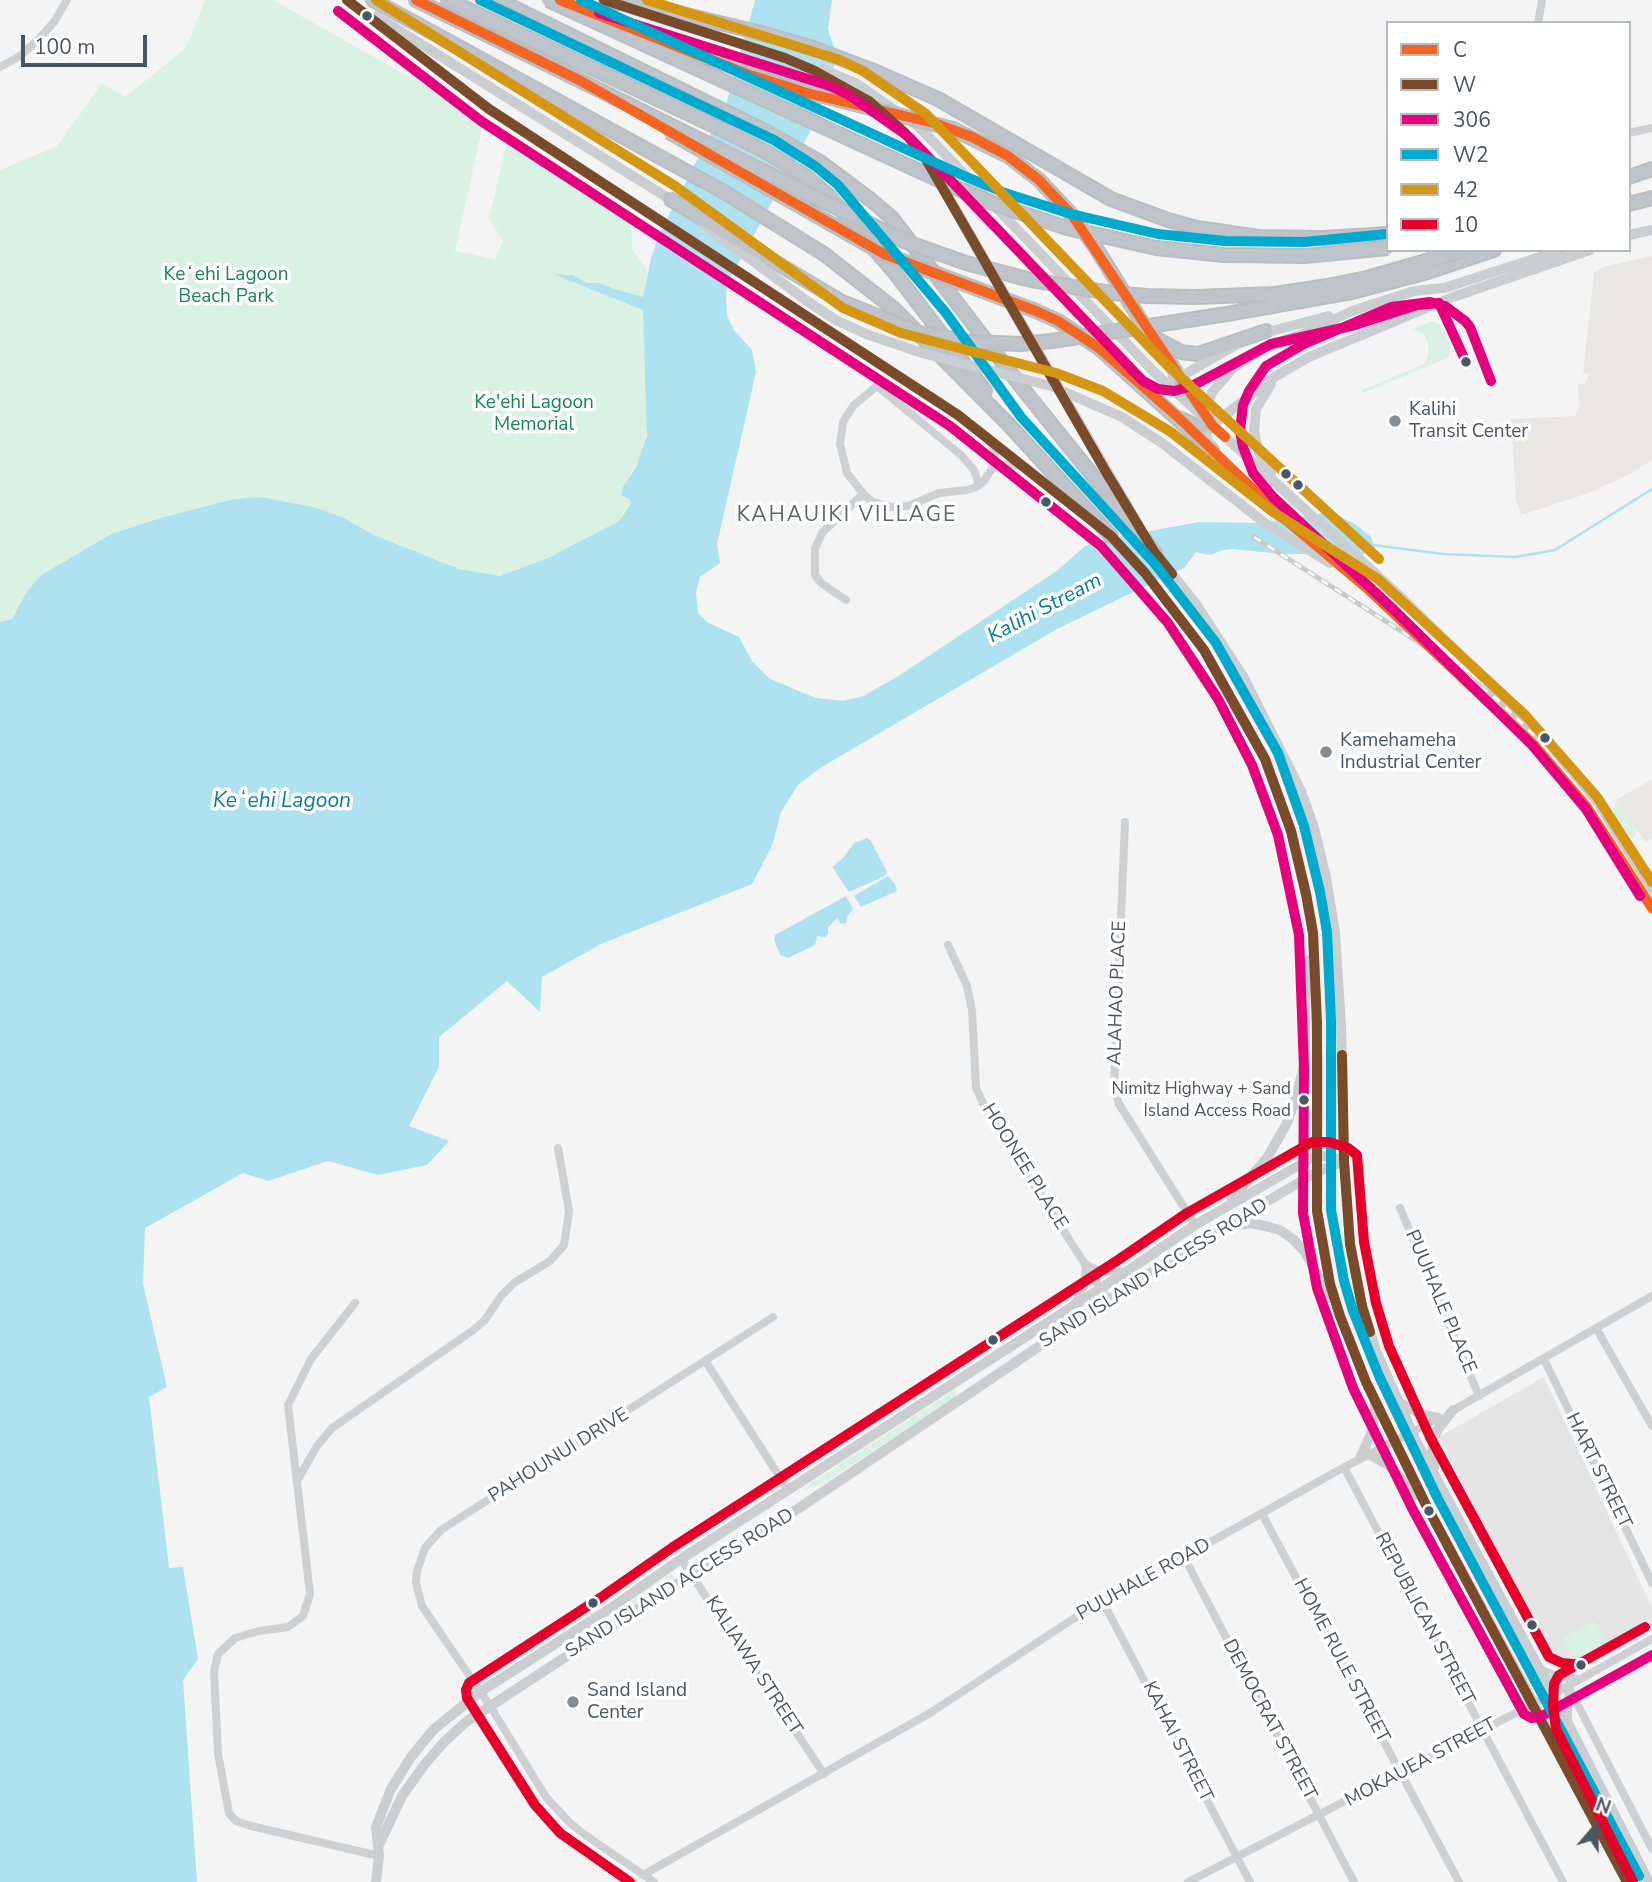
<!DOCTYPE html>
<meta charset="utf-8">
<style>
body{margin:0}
#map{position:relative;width:1652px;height:1882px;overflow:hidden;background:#f4f4f4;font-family:"Nunito Sans",sans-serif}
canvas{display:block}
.legend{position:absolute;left:1386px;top:21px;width:245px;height:231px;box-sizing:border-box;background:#fff;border:2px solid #b7bbc0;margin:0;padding:9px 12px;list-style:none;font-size:21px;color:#4a5661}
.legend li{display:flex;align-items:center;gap:14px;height:35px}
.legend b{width:35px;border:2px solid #b7bbc0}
.north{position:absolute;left:1561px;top:1791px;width:70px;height:70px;-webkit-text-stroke:5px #fff;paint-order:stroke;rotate:20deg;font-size:19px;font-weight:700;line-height:28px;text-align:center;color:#4a5661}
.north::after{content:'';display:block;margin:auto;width:24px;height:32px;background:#4a5661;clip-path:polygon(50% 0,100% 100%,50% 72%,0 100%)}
.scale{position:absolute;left:21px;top:35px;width:126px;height:32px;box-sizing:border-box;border:4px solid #4a5661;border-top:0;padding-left:9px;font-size:21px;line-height:24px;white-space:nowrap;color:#4a5661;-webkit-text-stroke:5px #fff;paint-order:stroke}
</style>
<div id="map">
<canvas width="1652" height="1882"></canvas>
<ul class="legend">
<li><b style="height:9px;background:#f26522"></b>C</li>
<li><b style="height:9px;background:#7a4b2a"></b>W</li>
<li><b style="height:9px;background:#e5007d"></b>306</li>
<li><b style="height:9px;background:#00a9ce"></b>W2</li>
<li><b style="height:9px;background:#d49613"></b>42</li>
<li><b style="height:9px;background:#e4002b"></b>10</li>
</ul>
<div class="north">N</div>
<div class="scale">100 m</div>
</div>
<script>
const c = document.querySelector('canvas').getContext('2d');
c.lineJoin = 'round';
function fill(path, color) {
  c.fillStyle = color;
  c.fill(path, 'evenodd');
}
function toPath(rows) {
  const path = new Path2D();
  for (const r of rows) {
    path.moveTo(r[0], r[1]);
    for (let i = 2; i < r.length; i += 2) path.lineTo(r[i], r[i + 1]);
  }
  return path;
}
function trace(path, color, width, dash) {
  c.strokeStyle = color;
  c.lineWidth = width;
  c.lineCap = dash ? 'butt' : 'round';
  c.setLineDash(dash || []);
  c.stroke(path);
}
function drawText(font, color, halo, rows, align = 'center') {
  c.font = font + ' "Nunito Sans",sans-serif';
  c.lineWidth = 7;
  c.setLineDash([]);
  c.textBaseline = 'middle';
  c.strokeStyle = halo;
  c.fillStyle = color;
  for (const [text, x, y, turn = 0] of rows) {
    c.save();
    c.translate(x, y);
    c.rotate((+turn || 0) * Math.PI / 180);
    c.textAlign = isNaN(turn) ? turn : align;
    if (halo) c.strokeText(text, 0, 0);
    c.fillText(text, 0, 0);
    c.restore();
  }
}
fill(toPath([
 [1652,256,1652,460,1632,473,1589,493,1521,515,1516,500,1511,419,1575,416,1579,409,1578,384,1585,384,1589,373,1583,373,1594,273,1602,267],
 [1652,779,1652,838,1646,842,1615,801]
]), '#e8e7e3');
fill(toPath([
 [1544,1377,1652,1608,1652,1630,1569,1675,1550,1661,1439,1437]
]), '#e6e5e6');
fill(toPath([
 [205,0,273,0,484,119,455,251,495,259,503,241,489,219,508,138,631,214,632,249,647,271,643,310,648,425,641,457,623,487,624,497,629,499,631,504,619,521,548,558,500,576,459,569,374,535,342,517,314,507,286,501,234,499,164,517,40,576,26,593,12,619,0,622,0,170,57,146,102,83,125,97,186,48],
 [1432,321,1440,325,1446,335,1451,348,1448,358,1363,393,1362,390,1424,364,1428,356,1429,345,1424,334,1413,329],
 [1617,801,1637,830,1632,840,1615,816,1613,809],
 [955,1390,956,1397,824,1483,804,1490,805,1487],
 [670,1574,675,1576,674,1581,583,1639,584,1636,609,1620,634,1598],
 [1594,1621,1607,1645,1577,1661,1563,1638]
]), '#d9f2e3');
fill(toPath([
 [755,0,832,0,828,29,837,57,816,121,730,279,726,293,727,316,734,330,752,350,756,372,717,544,720,563,700,577,696,593,698,613,707,622,739,637,752,661,770,679,816,698,843,701,863,696,897,677,1058,570,1085,546,1101,540,1199,522,1259,523,1331,512,1355,524,1371,537,1375,549,1364,554,1283,554,1233,549,1223,550,1210,555,1196,552,1185,567,1057,629,820,768,798,785,781,812,772,846,752,884,601,944,542,977,540,1012,507,981,439,1037,439,1067,409,1126,449,1141,427,1165,378,1175,328,1161,268,1181,243,1173,145,1228,143,1284,167,1387,149,1397,169,1568,183,1567,198,1659,183,1680,197,1882,0,1882,0,622,12,619,26,593,40,576,111,534,164,517,234,499,261,497,314,507,342,517,374,535,459,569,500,576,548,558,619,521,631,504,629,499,621,495,623,487,636,467,647,436,643,310,553,274,573,275,586,283,599,283,614,289,643,297,651,258,660,233,727,101],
 [867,838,871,841,887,872,885,876,849,892,832,867,844,857,854,843],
 [888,876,895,884,897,891,861,907,854,896],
 [846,896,853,909,847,917,846,923,841,924,837,918,828,928,828,934,825,937,817,936,815,945,788,958,780,955,774,940,775,935]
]), '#aee2f0');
trace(toPath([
 [1373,545,1443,554,1516,557,1555,550,1652,489]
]), '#aee2f0', 2.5);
const highway = toPath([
 [373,0,724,192,824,254,893,308,1010,426,1111,536],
 [416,0,581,81],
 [448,0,725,131,768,153,807,177,829,196,895,273,985,391],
 [498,0,763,130,820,162,871,200,892,218,1023,389,1155,553],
 [606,1,666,10,761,33,810,47,874,71,938,99,1111,199,1168,220,1197,228,1259,237,1323,238,1388,234],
 [953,129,1008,156,1039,180,1072,215,1096,248,1140,319,1212,425,1198,427,1179,418],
 [1629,177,1652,169],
 [1629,204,1652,198],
 [1428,272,1494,250],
 [1036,311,1058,321,1099,348,1212,450],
 [1155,338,1181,352,1198,354,1266,331]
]);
trace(highway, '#b9bec3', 16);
trace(toPath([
 [1538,23,1542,0],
 [0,67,20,56,39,39,54,22,67,0],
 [1629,133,1652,128],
 [992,469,1000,464,1019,466],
 [979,485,974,470,961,455,877,386,853,406,843,422,840,444,847,473,865,496,873,502,891,507,908,506,939,493,967,490,976,487,979,485,983,482,992,469,995,459,994,449,989,441],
 [846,600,821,583,815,575,815,549,822,533,863,494],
 [1125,822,1114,1086,1119,1104,1195,1225],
 [948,945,967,986,972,1010,976,1088,987,1112,1108,1300],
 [1400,1208,1479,1396],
 [1088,1266,1099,1271,1123,1272],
 [355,1303,311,1359,288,1405,310,1594,303,1616,288,1627,259,1631,235,1638,218,1654,214,1671,218,1754,229,1813,236,1821,251,1826,379,1856],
 [1074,1304,1081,1294,1085,1281,1086,1264],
 [1596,1328,1652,1426],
 [1544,1359,1652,1583],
 [706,1362,788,1490],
 [1450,1412,1652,1296],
 [1344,1467,1563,1882],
 [297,1481,317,1446,332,1428,472,1331,485,1320,501,1296,514,1283,550,1261,564,1245,569,1211,558,1148],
 [1262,1514,1459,1882],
 [1184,1557,1354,1882],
 [681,1559,824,1774],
 [1103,1602,1250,1882],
 [1540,1669,1558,1677,1578,1679],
 [1568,1686,1652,1849],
 [1568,1720,1568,1688],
 [643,1875,930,1713,1073,1619,1339,1470,1439,1418],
 [654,1882,585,1835,569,1822,546,1797,490,1706,422,1606,416,1583,417,1571,425,1548,441,1530,773,1317],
 [1188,1882,1568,1686,1652,1639]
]), '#ced0d2', 8);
trace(toPath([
 [347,0,489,109,958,415,1093,521],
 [627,8,785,58,813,70,869,101,905,133,927,161,963,222,1138,524],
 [376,16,668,198],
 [822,69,856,83,918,126,1153,371,1402,598,1542,735,1597,801,1652,889],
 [1629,235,1652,230],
 [1562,250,1444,288,1414,291,1352,311,1303,334,1263,348,1234,367,1213,391,1207,404,1205,434,1212,450,1281,516,1369,590,1535,746,1586,806,1652,908],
 [1260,334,1329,316],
 [1173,377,1187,373,1236,345],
 [1271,384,1256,409,1254,431,1259,453,1271,472],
 [1212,425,1276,376,1309,357,1453,297,1590,250],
 [1105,531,1145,573,1204,650,1265,759,1291,831,1306,894,1313,933,1318,1069,1317,1211,1330,1284,1340,1316,1366,1382,1425,1503,1534,1704,1627,1882],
 [1151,547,1196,604,1244,678,1301,791,1314,828,1326,877,1335,933,1341,1025,1344,1161,1350,1244,1362,1306,1376,1351,1417,1443,1553,1694,1649,1882],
 [1232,1199,1267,1158,1286,1125,1295,1101,1305,1062,1305,983,1309,960],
 [1229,1227,1250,1223,1265,1226,1280,1230,1294,1240,1305,1252,1330,1298],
 [1396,1401,1423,1415,1438,1418],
 [1369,1454,1388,1465,1417,1495],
 [1360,1458,1372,1432,1375,1404],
 [1434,1468,1432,1453,1434,1438,1438,1429,1453,1410],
 [378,1847,402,1796,425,1764,444,1742,466,1722,691,1575,799,1508,1108,1300,1222,1228,1315,1173,1344,1161],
 [376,1882,379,1856,376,1827,391,1789,411,1757,433,1730,480,1692,608,1610,681,1559,1126,1272,1195,1225,1315,1156,1326,1156,1344,1161]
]), '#caced1', 10);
trace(highway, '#bec4c9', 12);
const rail = toPath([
 [1254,537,1448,661,1498,700,1536,737]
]);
trace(rail, '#c9cacc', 5);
trace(rail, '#fff', 2.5, [8]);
const highwayBridge = toPath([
 [548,0,956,188,1000,206,1067,228,1156,248,1224,255,1305,256,1388,248],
 [591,12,780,85,953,129],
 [581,81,904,241,966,263,1031,280,1111,293,1147,296,1195,297,1275,294,1327,286,1367,278,1464,250],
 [669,132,884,254,1036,311],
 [668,198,842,302,920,333,970,342,1021,344,1052,341,1227,314,1352,292,1428,272]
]);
trace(highwayBridge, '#b9bec3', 16, []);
trace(toPath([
 [704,225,807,301,836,320,866,334,922,353,1051,386,1122,417,1162,443,1265,523,1330,563]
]), '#caced1', 10);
trace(highwayBridge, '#bec4c9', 12);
trace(toPath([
 [416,0,581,81,884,254,1036,311,1058,321,1099,348,1179,418,1281,516,1369,590,1535,746,1586,806,1652,908],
 [560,0,747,74,807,93,934,123,972,137,1008,156,1039,180,1072,215,1212,425,1225,437]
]), '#f26522', 10);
trace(toPath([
 [347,0,489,109,958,415,1111,536,1145,573,1204,650,1265,759,1291,831,1306,894,1313,933,1317,1023,1317,1211,1330,1284,1340,1316,1366,1382,1425,1503,1627,1882],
 [604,0,785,58,813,70,869,101,905,133,927,161,1106,472,1155,553,1172,574],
 [1342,1055,1344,1161,1350,1244,1362,1306,1370,1332]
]), '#7a4b2a', 10);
trace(toPath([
 [338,11,481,121,950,426,1101,546,1168,623,1218,699,1252,765,1278,835,1299,935,1304,1069,1303,1213,1317,1288,1353,1388,1413,1510,1524,1714,1531,1718,1540,1717,1652,1655],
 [599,13,830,86,849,95,909,137,1143,381,1158,389,1174,391,1192,386,1271,344,1355,325,1417,305,1439,303,1466,362],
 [1491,381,1470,327,1465,321,1445,306,1430,302,1391,307,1304,344,1266,366,1249,391,1243,405,1240,431,1243,447,1253,473,1273,497,1392,608,1532,745,1586,809,1640,896]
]), '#e5007d', 10);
trace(toPath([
 [480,0,774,140,815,166,838,185,946,313,1021,417,1155,564,1216,643,1278,753,1304,826,1320,892,1327,932,1331,1022,1331,1210,1344,1281,1353,1311,1379,1376,1437,1497,1639,1876],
 [581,0,962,175,1005,193,1071,214,1158,234,1225,241,1304,242,1387,234]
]), '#00a9ce', 10);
trace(toPath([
 [376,0,675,186,843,308,901,333,1056,373,1103,391,1171,432,1273,512,1378,579,1526,716,1597,797,1652,882],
 [647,0,840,60,863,71,926,114,1163,361,1379,559]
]), '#d49613', 10);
trace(toPath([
 [630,1882,560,1833,535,1805,467,1698,466,1690,469,1683,600,1598,673,1547,1118,1260,1187,1213,1312,1142,1329,1142,1348,1148,1357,1155,1364,1242,1376,1303,1389,1346,1430,1437,1549,1657,1562,1663,1582,1665],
 [1633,1882,1556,1729,1553,1706,1554,1684,1559,1675,1645,1627]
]), '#e4002b', 10);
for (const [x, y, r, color] of [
 [367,16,6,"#4a5661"],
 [1466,362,6,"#4a5661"],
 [1395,421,7,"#868d94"],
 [1286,474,6,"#4a5661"],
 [1298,485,6,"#4a5661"],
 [1046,502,6,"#4a5661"],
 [1545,738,6,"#4a5661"],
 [1326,752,7,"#868d94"],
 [1304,1100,6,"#4a5661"],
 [993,1340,6,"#4a5661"],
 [1429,1511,6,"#4a5661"],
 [593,1603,6,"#4a5661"],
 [1532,1625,6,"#4a5661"],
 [1581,1665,6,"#4a5661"],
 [573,1702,7,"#868d94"]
]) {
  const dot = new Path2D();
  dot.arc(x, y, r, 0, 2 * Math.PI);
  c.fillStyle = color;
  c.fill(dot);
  trace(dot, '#fff', 2.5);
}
drawText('17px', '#4a5661', '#fff', [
 ["Nimitz Highway + Sand",1291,1090],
 ["Island Access Road",1291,1112]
], 'right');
drawText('19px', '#17864f', '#fff', [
 ["Keʻehi Lagoon",226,275],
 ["Beach Park",226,297],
 ["Ke'ehi Lagoon",534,403],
 ["Memorial",534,425]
]);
drawText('19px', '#4a5661', '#fff', [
 ["Kalihi",1409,410],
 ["Transit Center",1409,432],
 ["Kamehameha",1340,741],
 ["Industrial Center",1340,763],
 ["Sand Island",587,1691],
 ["Center",587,1713]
], 'left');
drawText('19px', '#4a5661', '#fff', [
 ["ALAHAO PLACE",1118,993,-88],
 ["HOONEE PLACE",1024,1167,58],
 ["SAND ISLAND ACCESS ROAD",1154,1274,-32],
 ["PUUHALE PLACE",1440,1302,67],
 ["PAHOUNUI DRIVE",559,1456,-32],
 ["HART STREET",1598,1471,64],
 ["PUUHALE ROAD",1144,1580,-29],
 ["SAND ISLAND ACCESS ROAD",680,1584,-32],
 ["REPUBLICAN STREET",1424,1619,62],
 ["HOME RULE STREET",1341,1661,62],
 ["KALIAWA STREET",753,1666,57],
 ["DEMOCRAT STREET",1269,1720,62],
 ["KAHAI STREET",1177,1742,63],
 ["MOKAUEA STREET",1421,1763,-28]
]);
c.letterSpacing = '2px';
drawText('21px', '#5f6368', '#fff', [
 ["KAHAUIKI VILLAGE",847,516]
]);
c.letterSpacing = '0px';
drawText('italic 21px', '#0c7c9b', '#fff', [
 ["Kalihi Stream",1045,609,-28],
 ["Keʻehi Lagoon",282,802]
]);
</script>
